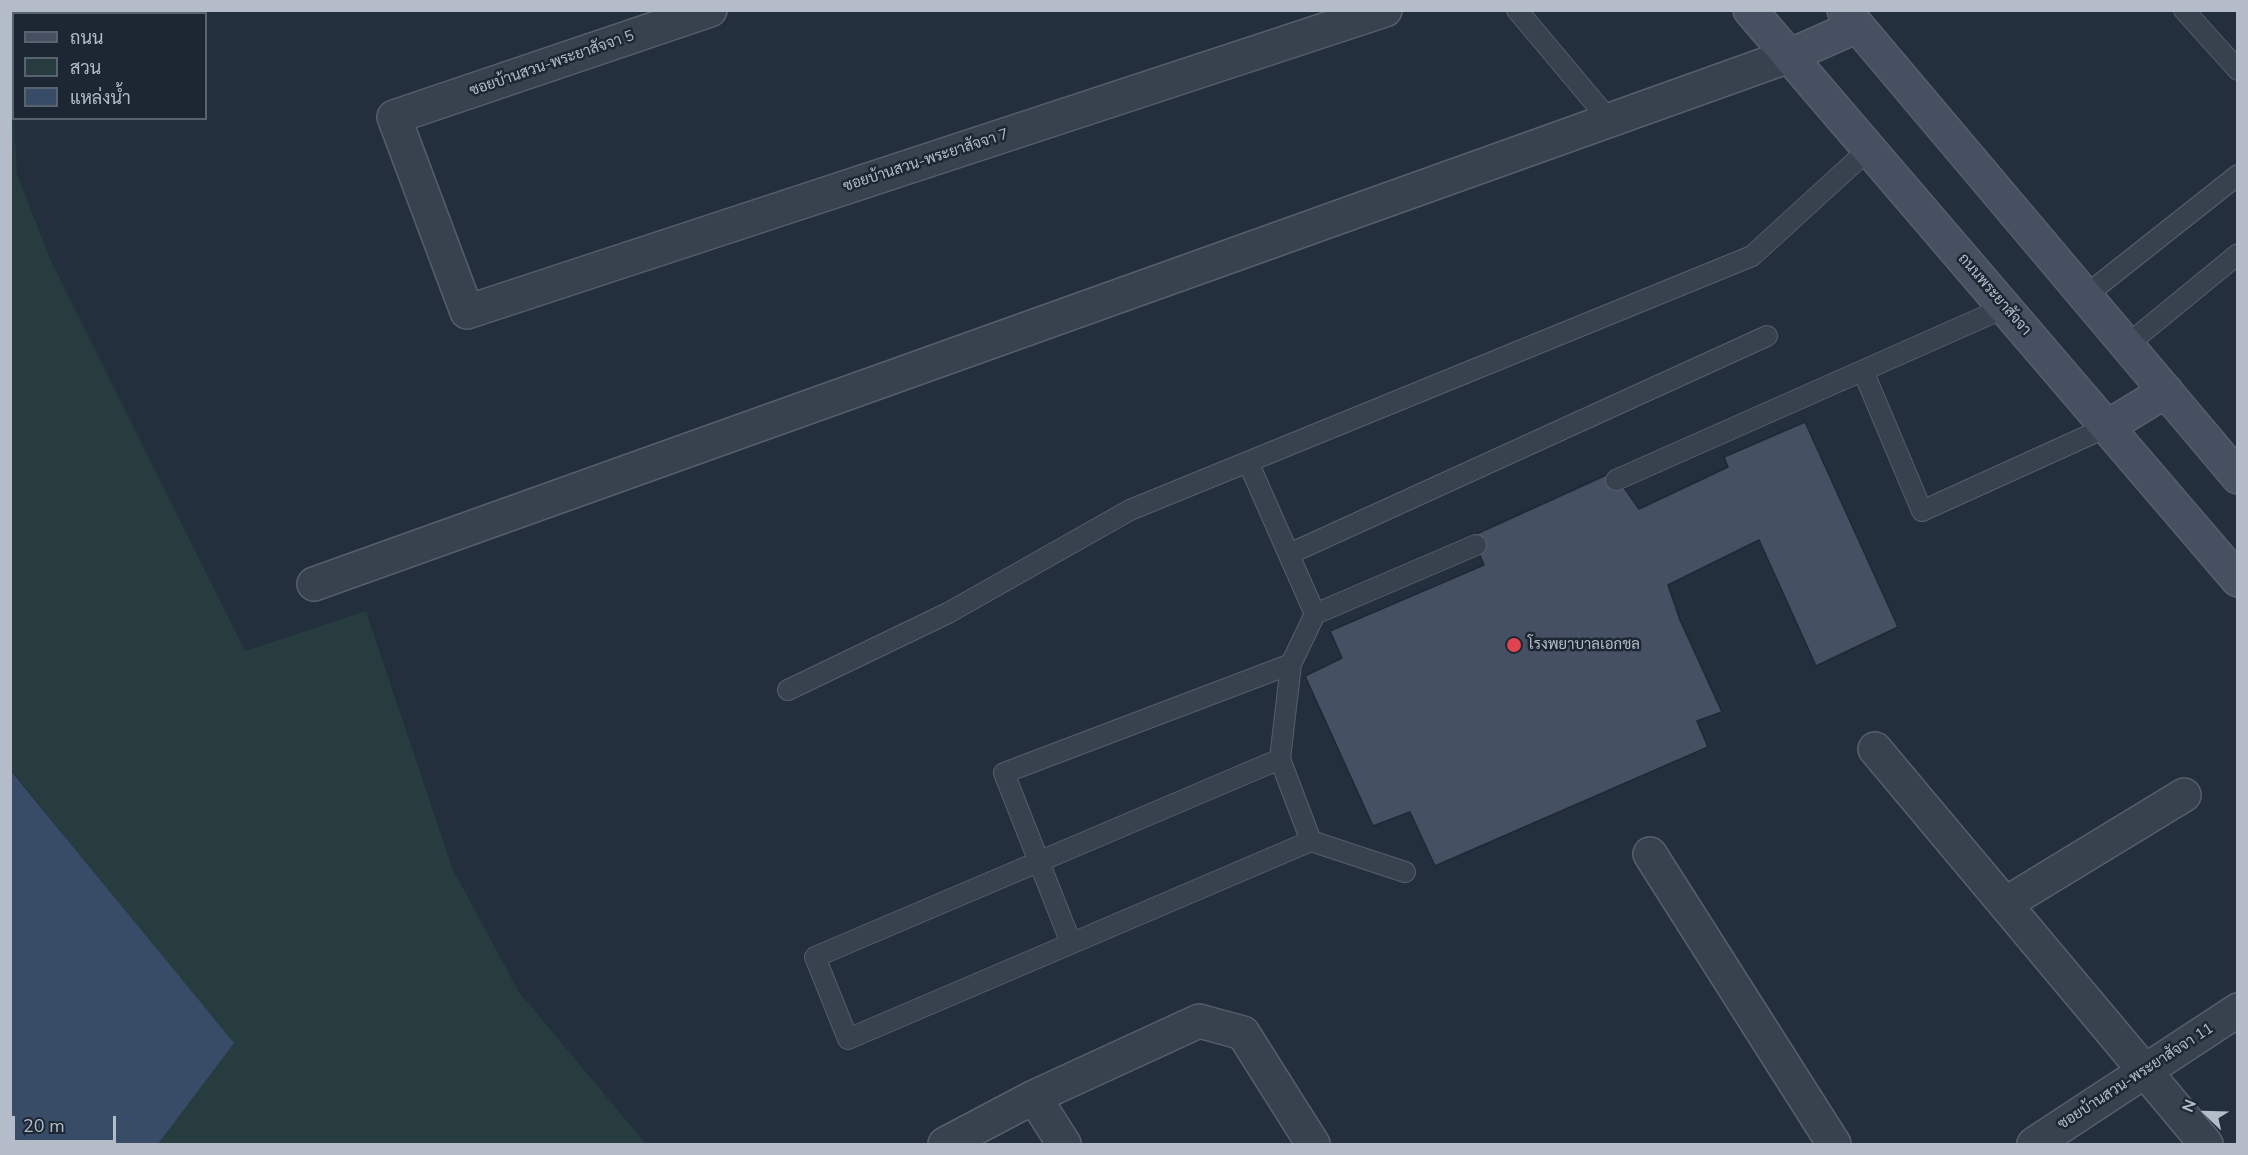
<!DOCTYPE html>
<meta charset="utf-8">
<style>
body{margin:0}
#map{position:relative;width:2248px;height:1155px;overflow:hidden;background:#242f3e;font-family:"Nunito Sans",Sarabun,sans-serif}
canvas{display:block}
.frame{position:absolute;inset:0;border:12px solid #b4bcc9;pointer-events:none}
.legend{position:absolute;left:12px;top:12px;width:195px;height:108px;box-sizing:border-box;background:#1d2633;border:2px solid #59626f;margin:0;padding:8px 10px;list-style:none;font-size:18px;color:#b4bcc9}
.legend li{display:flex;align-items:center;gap:12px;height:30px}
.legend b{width:30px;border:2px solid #59626f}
.north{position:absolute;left:2176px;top:1083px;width:60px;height:60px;-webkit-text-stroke:4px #1d2633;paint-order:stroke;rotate:293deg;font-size:16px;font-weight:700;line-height:24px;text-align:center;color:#b4bcc9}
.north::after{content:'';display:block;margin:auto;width:21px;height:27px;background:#b4bcc9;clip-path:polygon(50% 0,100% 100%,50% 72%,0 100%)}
.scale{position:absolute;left:12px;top:1116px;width:104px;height:27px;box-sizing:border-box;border:3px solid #b4bcc9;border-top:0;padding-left:8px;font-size:18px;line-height:21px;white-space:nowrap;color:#b4bcc9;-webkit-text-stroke:4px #1d2633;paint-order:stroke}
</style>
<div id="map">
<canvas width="2248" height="1155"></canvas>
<div class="frame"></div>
<ul class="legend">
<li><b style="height:8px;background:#465061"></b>ถนน</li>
<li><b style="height:16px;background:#263c3f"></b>สวน</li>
<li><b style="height:16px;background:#394c67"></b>แหล่งน้ำ</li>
</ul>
<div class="north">N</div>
<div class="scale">20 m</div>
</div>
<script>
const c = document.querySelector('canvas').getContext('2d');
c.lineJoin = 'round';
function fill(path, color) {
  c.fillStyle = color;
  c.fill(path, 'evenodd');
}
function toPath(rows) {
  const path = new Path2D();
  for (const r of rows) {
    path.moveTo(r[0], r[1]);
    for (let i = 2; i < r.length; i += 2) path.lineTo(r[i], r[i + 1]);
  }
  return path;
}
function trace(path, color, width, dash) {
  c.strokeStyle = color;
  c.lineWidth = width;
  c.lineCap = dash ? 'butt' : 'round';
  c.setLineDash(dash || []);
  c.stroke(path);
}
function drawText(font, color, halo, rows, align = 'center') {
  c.font = font + ' "Nunito Sans",Sarabun,sans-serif';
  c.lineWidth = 5;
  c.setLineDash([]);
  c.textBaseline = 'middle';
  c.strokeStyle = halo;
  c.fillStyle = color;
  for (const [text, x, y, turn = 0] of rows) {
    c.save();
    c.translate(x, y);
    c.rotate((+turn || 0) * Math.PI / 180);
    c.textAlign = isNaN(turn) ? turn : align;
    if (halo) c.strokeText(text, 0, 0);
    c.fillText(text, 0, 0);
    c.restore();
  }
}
fill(toPath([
 [10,48,17,174,51,261,245,651,366,611,452,868,519,992,646,1144,158,1144,233,1043,11,770]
]), '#263c3f');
fill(toPath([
 [10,770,234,1043,158,1144,11,1144]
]), '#394c67');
const building = toPath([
 [1805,422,1898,627,1816,666,1759,540,1668,585,1680,620,1722,712,1697,721,1708,747,1435,866,1410,812,1373,826,1305,676,1342,658,1330,631,1484,565,1472,536,1613,472,1639,509,1728,467,1724,457,1805,422]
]);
fill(building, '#455162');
trace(building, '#1f2835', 1.5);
const service = toPath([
 [1517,10,1610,121],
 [2184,10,2238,70],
 [2085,296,2238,175],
 [2127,345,2238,254],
 [1863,371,1922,511,2107,427],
 [1248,462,1315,614],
 [1616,480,2004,308],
 [1289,554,1767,336],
 [788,690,948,613,1130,510,1752,256,1869,149],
 [1280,759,815,957,848,1039,1311,841],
 [1405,872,1311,841,1280,759,1291,664,1315,614,1476,545],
 [1071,943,1004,773,1291,664]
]);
const minor = toPath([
 [710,10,394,117,467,312,1385,10],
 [314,584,1789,56],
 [1875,749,2206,1144],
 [1650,854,1834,1144],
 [2005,904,2184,795],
 [1034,1097,1199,1021,1243,1033,1313,1144],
 [945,1144,1034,1097,1064,1144],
 [2034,1144,2238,1010]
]);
const secondary = toPath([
 [1750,10,2238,580],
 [1844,10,2238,477],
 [1789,56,1857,26],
 [2107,427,2166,391]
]);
trace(service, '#565f6c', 22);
trace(minor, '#565f6c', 36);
trace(secondary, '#565f6c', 36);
trace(service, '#38414e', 20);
trace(minor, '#38414e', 33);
trace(secondary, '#465061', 33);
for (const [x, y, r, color] of [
 [1514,645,8,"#e0444e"]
]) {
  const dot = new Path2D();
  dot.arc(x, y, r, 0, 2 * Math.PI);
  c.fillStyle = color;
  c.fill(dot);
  trace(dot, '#1d2633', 2);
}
drawText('15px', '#b4bcc9', '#1d2633', [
 ["ซอยบ้านสวน-พระยาสัจจา 5",552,64,-19],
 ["ซอยบ้านสวน-พระยาสัจจา 7",926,161,-18],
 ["ถนนพระยาสัจจา",1994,295,49],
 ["ซอยบ้านสวน-พระยาสัจจา 11",2136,1077,-33]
]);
drawText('15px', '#b4bcc9', '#1d2633', [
 ["โรงพยาบาลเอกชล",1528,645]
], 'left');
</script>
